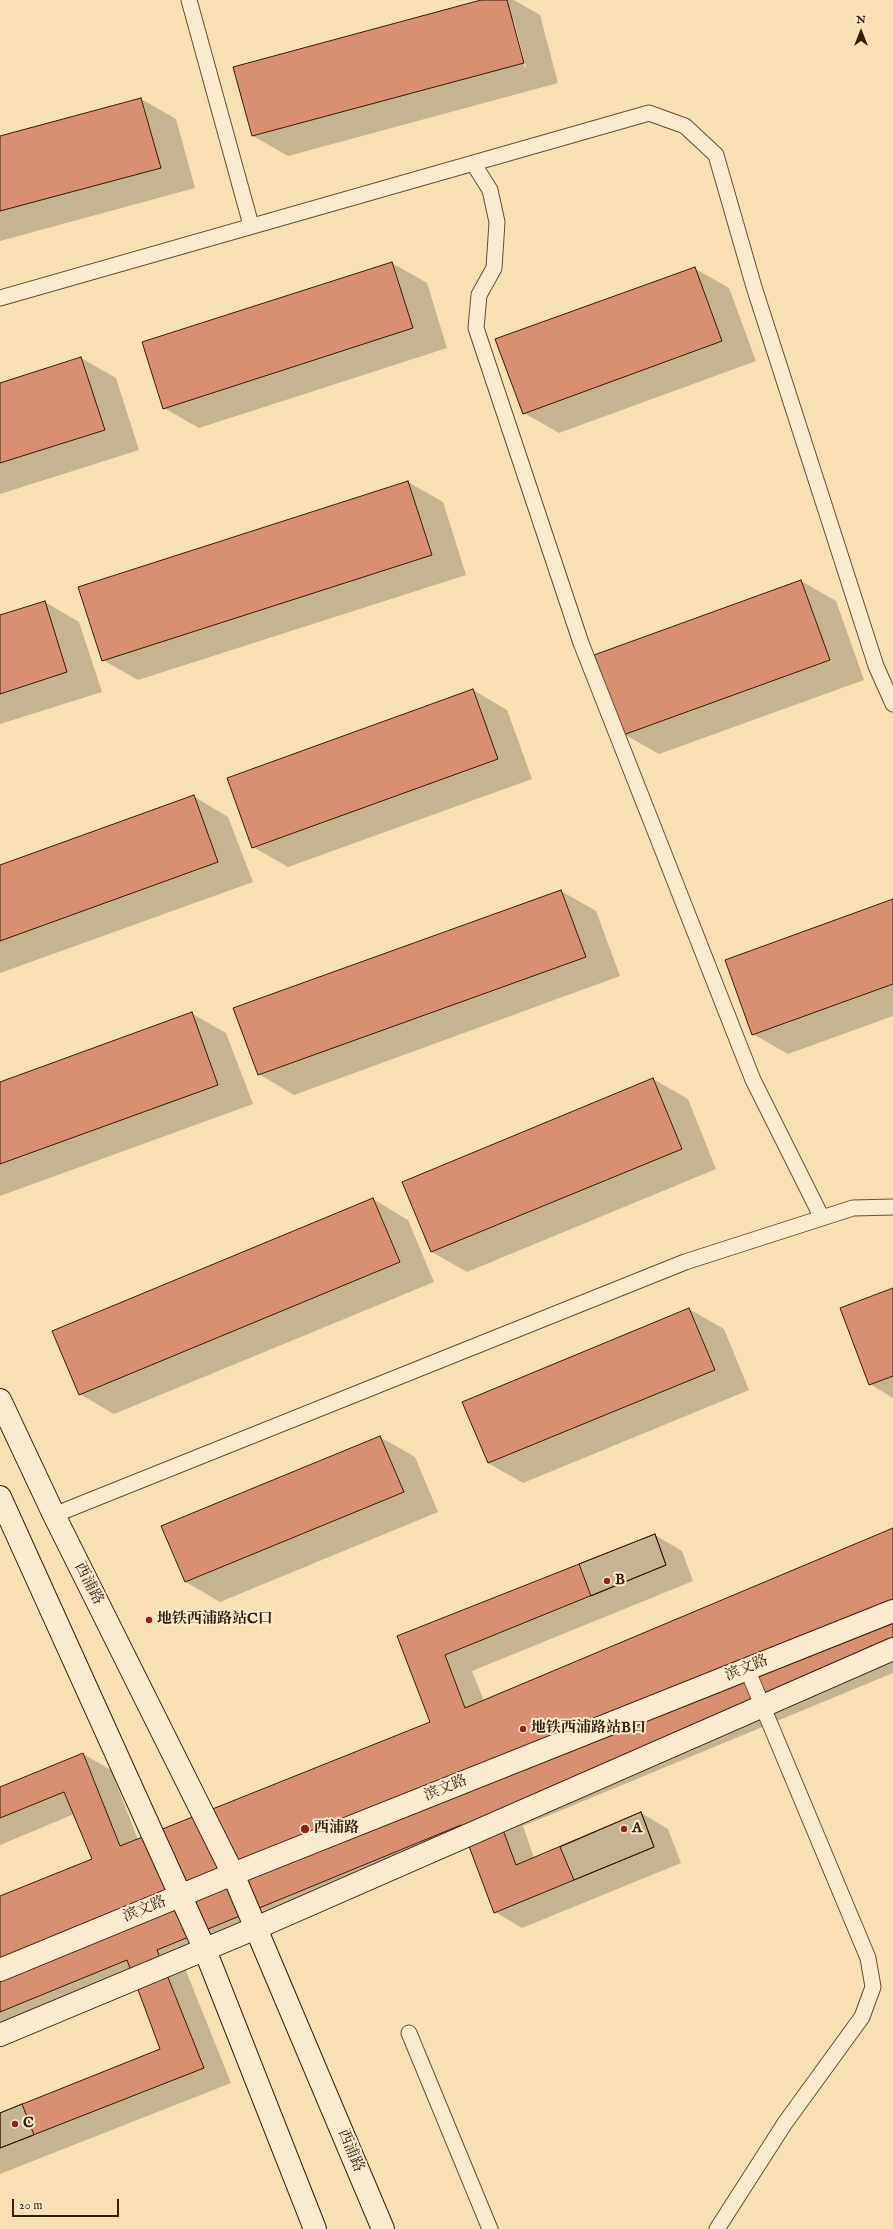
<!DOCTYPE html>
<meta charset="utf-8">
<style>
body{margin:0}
#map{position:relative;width:893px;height:2229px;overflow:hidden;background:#f8e0b3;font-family:"IM FELL English",serif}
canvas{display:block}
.north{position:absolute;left:841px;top:12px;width:40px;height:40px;-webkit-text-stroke:3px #faebce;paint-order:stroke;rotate:0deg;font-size:11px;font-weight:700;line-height:16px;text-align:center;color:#361c0a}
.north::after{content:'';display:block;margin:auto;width:14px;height:18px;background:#361c0a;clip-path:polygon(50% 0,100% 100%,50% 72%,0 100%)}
.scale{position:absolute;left:12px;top:2199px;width:107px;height:18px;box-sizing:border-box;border:2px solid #361c0a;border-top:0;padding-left:5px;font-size:12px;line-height:14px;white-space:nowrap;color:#361c0a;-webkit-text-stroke:3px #faebce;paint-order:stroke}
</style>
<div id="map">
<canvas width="893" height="2229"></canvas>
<div class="north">N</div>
<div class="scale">20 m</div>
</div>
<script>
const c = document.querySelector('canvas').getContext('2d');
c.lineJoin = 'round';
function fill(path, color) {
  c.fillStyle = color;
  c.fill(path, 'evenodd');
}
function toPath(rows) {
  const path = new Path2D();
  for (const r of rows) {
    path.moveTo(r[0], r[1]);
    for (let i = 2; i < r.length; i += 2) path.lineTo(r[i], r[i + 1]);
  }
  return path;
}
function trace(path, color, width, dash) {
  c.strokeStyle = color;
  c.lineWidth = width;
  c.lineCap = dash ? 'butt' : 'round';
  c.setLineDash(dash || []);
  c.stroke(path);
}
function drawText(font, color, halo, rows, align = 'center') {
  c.font = font + ' "IM FELL English","Noto Serif SC",serif';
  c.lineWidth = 4;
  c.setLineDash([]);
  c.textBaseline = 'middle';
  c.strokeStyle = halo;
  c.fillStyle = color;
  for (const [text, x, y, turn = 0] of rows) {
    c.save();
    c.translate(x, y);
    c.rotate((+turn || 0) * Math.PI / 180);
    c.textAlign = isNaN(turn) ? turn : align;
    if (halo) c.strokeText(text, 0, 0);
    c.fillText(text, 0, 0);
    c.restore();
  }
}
fill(toPath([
 [485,0,514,0,540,15,558,83,288,156,253,136,234,68],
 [511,21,514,21,526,67,525,68],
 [141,99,176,119,195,188,0,241,0,137],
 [392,263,427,283,447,348,199,428,164,408],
 [694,268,729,288,756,361,559,433,524,413],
 [81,358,116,378,139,450,0,494,0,384],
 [408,482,443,502,466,575,138,680,103,660],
 [801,581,836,601,864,680,659,754,624,734],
 [45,602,79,622,102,692,0,724,0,616],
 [473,690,507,710,532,779,288,867,253,847],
 [193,796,228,817,253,882,0,973,0,866],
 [561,891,596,911,620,976,294,1095,259,1074],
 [893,900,893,1016,788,1054,753,1034],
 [191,1013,226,1033,253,1104,0,1196,0,1083],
 [653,1079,688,1099,716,1169,467,1272,432,1252],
 [373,1199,408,1220,434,1282,114,1414,80,1394],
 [893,1289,893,1398,870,1384],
 [689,1309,724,1329,749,1390,523,1483,488,1463],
 [380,1437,415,1457,438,1512,220,1602,186,1582],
 [893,1529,893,1673,523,1826,534,1858,641,1813,668,1829,681,1863,522,1928,495,1912,471,1847,184,1966,231,2083,0,2174,0,2114,161,2049,136,1983,0,2039,0,1897,93,1859,74,1814,0,1845,0,1788,83,1754,111,1770,138,1840,432,1723,399,1636,655,1535,682,1551,693,1581,472,1671,484,1701]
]), '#0003');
const building = toPath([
 [481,0,507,0,524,63,252,136,233,67,481,0],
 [141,98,161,168,0,211,0,136,141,98],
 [392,262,413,328,163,409,142,342,392,262],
 [695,267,722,341,523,414,495,339,695,267],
 [81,357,105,430,0,463,0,383,81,357],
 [408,481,432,555,102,661,78,587,408,481],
 [801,580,830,660,623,735,594,655,801,580],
 [45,601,67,672,0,694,0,615,45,601],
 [473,689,498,759,252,848,227,778,473,689],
 [194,795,218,862,0,941,0,865,194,795],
 [561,890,586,957,258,1075,233,1008,561,890],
 [893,899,893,984,752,1035,725,960,893,899],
 [192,1012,218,1085,0,1164,0,1082,192,1012],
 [653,1078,682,1149,431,1252,402,1182,653,1078],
 [373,1198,400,1262,79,1395,52,1331,373,1198],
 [893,1288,893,1376,869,1385,840,1308,893,1288],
 [689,1308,715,1370,488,1463,462,1402,689,1308],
 [380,1436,404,1492,185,1582,161,1526,380,1436],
 [893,1528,893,1647,496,1811,516,1865,641,1812,654,1847,494,1913,461,1825,157,1950,204,2068,0,2148,0,2113,160,2049,127,1960,0,2012,0,1896,92,1859,64,1792,0,1818,0,1787,83,1753,120,1846,430,1722,397,1636,655,1534,666,1565,445,1655,465,1708,893,1528],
 [655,1534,666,1565,591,1596,579,1564,655,1534],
 [641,1812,654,1847,574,1880,560,1847,641,1812],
 [22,2104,34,2135,0,2148,0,2113,22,2104]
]);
fill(building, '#d99070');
trace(building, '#361c0a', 1);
const lane = toPath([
 [189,0,251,225],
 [473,163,490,190,497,222,494,268,479,295,476,328,581,643,753,1080,822,1218],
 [0,298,649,113,685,126,716,155,754,287,876,666,893,704],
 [54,1515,685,1262,853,1208,893,1207],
 [409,2033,490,2229],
 [717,2229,785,2123,862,2017,873,1987,868,1958,747,1669]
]);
const secondary = toPath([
 [0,1400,54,1515,233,1874,383,2229],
 [0,1497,205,1950,315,2229],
 [0,1970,233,1874,893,1611],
 [0,2035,256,1928,893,1649]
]);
trace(lane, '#664d34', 17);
trace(secondary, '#361c0a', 24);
trace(lane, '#faebce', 15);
trace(secondary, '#faebce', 22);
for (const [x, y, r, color] of [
 [607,1581,4,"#8f2418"],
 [149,1620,4,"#8f2418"],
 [523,1729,4,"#8f2418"],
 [305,1829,5,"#8f2418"],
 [624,1829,4,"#8f2418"],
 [15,2124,4,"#8f2418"]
]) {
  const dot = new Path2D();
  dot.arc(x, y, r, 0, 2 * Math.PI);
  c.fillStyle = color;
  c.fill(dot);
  trace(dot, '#faebce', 1.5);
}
drawText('bold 15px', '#361c0a', '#faebce', [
 ["B",615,1581],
 ["地铁西浦路站C口",157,1620],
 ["地铁西浦路站B口",531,1729],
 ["西浦路",314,1829],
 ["A",632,1829],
 ["C",23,2124]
], 'left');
drawText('15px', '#361c0a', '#faebce', [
 ["西浦路",88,1584,63],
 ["滨文路",747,1669,-22],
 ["滨文路",446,1789,-22],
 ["滨文路",145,1910,-22],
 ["西浦路",350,2151,67]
]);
</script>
